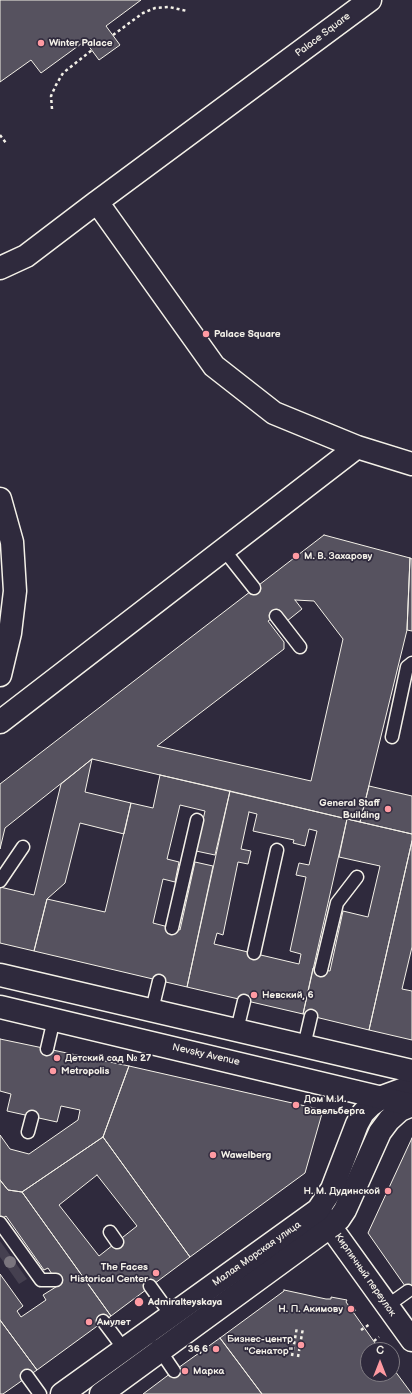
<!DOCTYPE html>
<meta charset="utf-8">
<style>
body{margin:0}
#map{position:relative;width:412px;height:1394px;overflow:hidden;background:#2f2a3d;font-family:"Balsamiq Sans",sans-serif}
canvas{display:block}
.north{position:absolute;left:360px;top:1342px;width:40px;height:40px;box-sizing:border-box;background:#2f2a3d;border:1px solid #7e7a81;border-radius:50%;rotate:0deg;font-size:11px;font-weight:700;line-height:16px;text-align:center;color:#f4f1e8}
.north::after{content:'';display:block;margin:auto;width:14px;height:18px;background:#ff9aa2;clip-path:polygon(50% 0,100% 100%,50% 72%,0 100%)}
</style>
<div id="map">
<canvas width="412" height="1394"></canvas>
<div class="north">С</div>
</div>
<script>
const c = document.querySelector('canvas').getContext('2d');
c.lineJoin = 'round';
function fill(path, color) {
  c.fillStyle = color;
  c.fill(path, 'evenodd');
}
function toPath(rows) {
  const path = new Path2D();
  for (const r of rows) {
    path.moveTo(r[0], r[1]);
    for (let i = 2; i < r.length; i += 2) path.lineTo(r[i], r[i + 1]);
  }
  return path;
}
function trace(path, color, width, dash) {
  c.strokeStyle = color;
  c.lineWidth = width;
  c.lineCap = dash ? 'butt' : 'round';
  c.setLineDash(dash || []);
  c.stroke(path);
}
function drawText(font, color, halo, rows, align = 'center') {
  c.font = font + ' "Balsamiq Sans",sans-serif';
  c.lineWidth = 3.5;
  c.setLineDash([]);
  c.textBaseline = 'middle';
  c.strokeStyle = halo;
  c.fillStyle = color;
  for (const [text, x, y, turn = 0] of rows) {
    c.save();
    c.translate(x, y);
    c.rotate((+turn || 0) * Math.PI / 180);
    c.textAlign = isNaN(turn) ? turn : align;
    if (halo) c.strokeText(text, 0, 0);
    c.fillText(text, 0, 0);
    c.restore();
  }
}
fill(toPath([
 [0,1241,27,1279,19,1284,0,1257]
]), '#454050');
const building = toPath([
 [0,0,141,0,106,26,120,45,99,60,85,41,41,73,31,60,0,82,0,0],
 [324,535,410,558,407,630,360,822,92,759,5,828,0,849,0,784,324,535],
 [295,600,314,601,343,639,311,781,157,746,284,649,284,642,268,621,276,616,287,621,302,609,295,600],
 [410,558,412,559,412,631,407,630,410,558],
 [92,759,85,792,131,803,124,834,80,823,65,883,47,899,34,951,0,943,0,887,34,895,61,784,92,759],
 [160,775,230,791,215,855,196,851,205,811,180,805,167,859,179,862,175,882,163,879,153,923,180,930,195,862,213,866,187,987,34,951,47,899,105,912,131,803,153,808,160,775],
 [369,786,412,796,412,834,360,822,369,786],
 [230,791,347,819,303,1014,187,987,230,791],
 [249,812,257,814,253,831,294,840,293,843,305,846,309,829,317,831,309,865,299,863,296,875,306,877,290,951,301,954,299,964,214,944,217,933,223,935,238,862,248,864,251,851,241,849,249,812],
 [347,819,412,834,412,841,369,1030,303,1014,313,968,330,971,343,911,368,917,380,866,339,857,347,819],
 [412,841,412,947,402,989,412,991,412,1040,369,1030,412,841],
 [0,1039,129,1066,103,1137,22,1192,8,1190,0,1180,0,1135,10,1149,29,1154,78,1120,80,1110,61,1106,57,1122,7,1111,11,1094,0,1091,0,1039],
 [129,1066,323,1110,305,1173,190,1257,103,1137,129,1066],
 [103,1137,190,1257,111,1316,22,1192,103,1137],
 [97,1175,137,1226,99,1256,59,1205,97,1175],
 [412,1138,412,1296,368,1233,412,1138],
 [0,1180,8,1190,22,1192,111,1316,37,1370,0,1320,0,1274,23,1306,17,1311,21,1317,46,1300,43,1295,59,1285,48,1268,44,1270,6,1216,0,1220,0,1180],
 [284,1290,326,1299,331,1299,331,1297,347,1300,346,1302,380,1350,368,1350,368,1374,392,1374,392,1367,412,1394,262,1394,220,1338,284,1291,284,1290],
 [0,1320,37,1370,3,1394,0,1394,0,1320],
 [220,1338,262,1394,143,1394,171,1373,220,1338]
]);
fill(building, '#56525f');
trace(building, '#f4f1e8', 1);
const lane = toPath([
 [224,550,254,588],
 [276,616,300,647],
 [392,737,407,667,412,663],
 [0,881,23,847],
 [172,928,197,820],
 [254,953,277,850],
 [321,970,337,903,357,877],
 [152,1010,159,981],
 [237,1030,244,1001],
 [304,1046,311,1016],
 [47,1049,54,1019],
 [28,1132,32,1117],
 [0,1223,41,1280,56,1280],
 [110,1232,117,1242],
 [150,1286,171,1315],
 [387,1306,408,1291],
 [103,1321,124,1349],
 [157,1346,174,1371],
 [27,1376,40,1394]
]);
const street = toPath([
 [370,0,97,202,214,366,274,413,357,447,412,464],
 [0,268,26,256,97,202],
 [0,499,12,542,15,591,10,633,0,675],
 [0,722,357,447],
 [322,1215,412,1340],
 [101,1394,331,1226,339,1219,345,1210,380,1132,389,1120,400,1110,412,1105]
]);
const secondary = toPath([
 [62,1394,318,1210,332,1189,357,1124,363,1113,371,1105,382,1097,412,1086]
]);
const primary = toPath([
 [0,975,412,1071],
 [0,1007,412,1105]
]);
trace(lane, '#f4f1e8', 15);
trace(street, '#f4f1e8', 25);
trace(secondary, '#f4f1e8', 25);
trace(primary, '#f4f1e8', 25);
trace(toPath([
 [113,35,143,13,155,8,169,7,187,11],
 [52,109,51,96,56,85,63,73,92,50],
 [0,135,6,143],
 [353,1311,358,1308],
 [361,1330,370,1324],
 [374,1341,379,1337],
 [292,1356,297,1327],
 [298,1357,303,1328]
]), '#f4f1e8', 2.5, [3, 3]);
trace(lane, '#2f2a3d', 12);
trace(street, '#2f2a3d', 22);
trace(secondary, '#2f2a3d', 22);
trace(primary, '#2f2a3d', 22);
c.fillStyle = '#7a757e';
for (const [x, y] of [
 [10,1262]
]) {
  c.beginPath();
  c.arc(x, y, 6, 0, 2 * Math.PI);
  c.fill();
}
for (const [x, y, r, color] of [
 [41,43,4,"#ff9aa2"],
 [206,334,4,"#ff9aa2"],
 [296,556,4,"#ff9aa2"],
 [388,809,4,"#ff9aa2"],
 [254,995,4,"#ff9aa2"],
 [57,1058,4,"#ff9aa2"],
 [53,1071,4,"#ff9aa2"],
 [296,1105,4,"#ff9aa2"],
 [213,1155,4,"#ff9aa2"],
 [388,1191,4,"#ff9aa2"],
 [156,1273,4,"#ff9aa2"],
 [139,1302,5,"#ff9aa2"],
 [351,1309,4,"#ff9aa2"],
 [89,1322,4,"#ff9aa2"],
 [301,1345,4,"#ff9aa2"],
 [216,1349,4,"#ff9aa2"],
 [185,1371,4,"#ff9aa2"]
]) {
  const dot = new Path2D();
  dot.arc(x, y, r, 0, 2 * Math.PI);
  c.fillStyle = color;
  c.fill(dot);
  trace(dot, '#2f2a3d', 1.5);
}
drawText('10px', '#f4f1e8', '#2f2a3d', [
 ["Palace Square",323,35,-37],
 ["Nevsky Avenue",206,1055,13],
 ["Малая Морская улица",257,1254,-35],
 ["Кирпичный переулок",365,1275,55]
]);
drawText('bold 10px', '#f4f1e8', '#2f2a3d', [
 ["Winter Palace",49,43],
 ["Palace Square",214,334],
 ["М. В. Захарову",304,556],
 ["General Staff",380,803,"right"],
 ["Building",380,815,"right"],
 ["Невский, 6",262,995],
 ["Детский сад № 27",65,1058],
 ["Metropolis",61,1071],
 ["Дом М.И.",304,1099],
 ["Вавельберга",304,1111],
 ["Wawelberg",221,1155],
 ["Н. М. Дудинской",380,1191,"right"],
 ["The Faces",148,1267,"right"],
 ["Historical Center",148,1279,"right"],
 ["Admiralteyskaya",148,1302],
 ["Н. П. Акимову",343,1309,"right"],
 ["Амулет",97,1322],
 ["Бизнес-центр",293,1339,"right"],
 ["\"Сенатор\"",293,1351,"right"],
 ["36,6",208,1349,"right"],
 ["Марка",193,1371]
], 'left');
</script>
